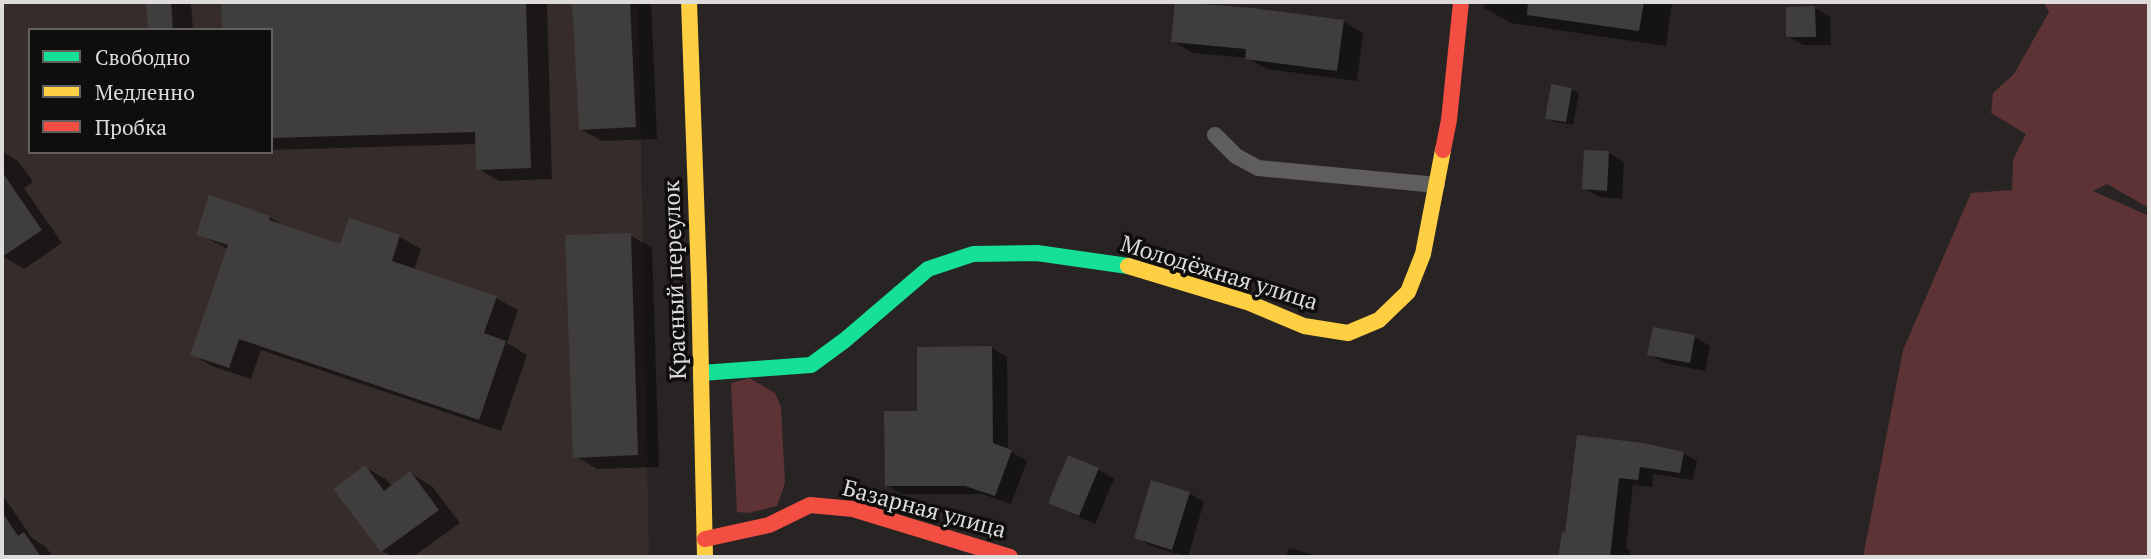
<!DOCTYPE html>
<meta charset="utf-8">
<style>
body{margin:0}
#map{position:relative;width:2151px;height:559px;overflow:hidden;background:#282424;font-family:"PT Serif",serif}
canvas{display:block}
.frame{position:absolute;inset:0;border:4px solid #dedbdb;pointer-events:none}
.legend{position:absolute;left:28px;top:28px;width:245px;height:126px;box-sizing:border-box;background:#100d0d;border:2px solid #625f5f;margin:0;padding:9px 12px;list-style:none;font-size:21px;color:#dedbdb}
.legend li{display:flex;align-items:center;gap:14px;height:35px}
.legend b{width:35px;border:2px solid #625f5f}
</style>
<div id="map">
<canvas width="2151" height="559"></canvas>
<div class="frame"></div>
<ul class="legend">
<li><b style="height:9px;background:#16e098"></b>Свободно</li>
<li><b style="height:9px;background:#ffcf43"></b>Медленно</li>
<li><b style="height:9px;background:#f24e42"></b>Пробка</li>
</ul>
</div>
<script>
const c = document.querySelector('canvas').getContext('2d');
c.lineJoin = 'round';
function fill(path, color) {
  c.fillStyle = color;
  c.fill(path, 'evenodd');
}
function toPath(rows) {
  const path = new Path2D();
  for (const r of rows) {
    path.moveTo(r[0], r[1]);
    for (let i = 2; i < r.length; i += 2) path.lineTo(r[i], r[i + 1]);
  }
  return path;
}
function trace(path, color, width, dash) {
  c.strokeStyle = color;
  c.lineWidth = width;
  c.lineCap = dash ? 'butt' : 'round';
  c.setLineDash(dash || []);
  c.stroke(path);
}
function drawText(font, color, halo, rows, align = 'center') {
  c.font = font + ' "PT Serif",serif';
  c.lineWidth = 7;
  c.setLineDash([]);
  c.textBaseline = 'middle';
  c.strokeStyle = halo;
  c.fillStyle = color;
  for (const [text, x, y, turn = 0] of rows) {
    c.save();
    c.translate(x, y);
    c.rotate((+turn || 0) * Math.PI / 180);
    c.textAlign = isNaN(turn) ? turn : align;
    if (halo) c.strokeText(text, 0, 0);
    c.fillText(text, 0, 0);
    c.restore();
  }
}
fill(toPath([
 [2,2,638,2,649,557,2,557],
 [30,30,271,30,271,152,30,152]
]), '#362c2c');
fill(toPath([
 [2044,2,2149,2,2149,208,2107,184,2093,191,2149,216,2149,557,1863,557,1903,350,1971,193,2012,190,2013,160,2026,134,1991,113,1993,93,2014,74,2049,12],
 [749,378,775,393,781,407,785,483,777,506,748,513,737,512,731,383]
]), '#5e3335');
fill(toPath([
 [148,2,191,2,193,30,150,30],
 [223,2,547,2,552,179,499,181,478,169,477,144,271,150,271,30,224,30],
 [574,2,651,2,657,139,602,141,580,129],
 [1485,2,1672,2,1666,46,1511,23,1484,8],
 [1815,8,1830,17,1831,45,1803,45,1788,36],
 [1343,21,1363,33,1357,81,1267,69,1247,58,1193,53,1173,41],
 [1571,89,1579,94,1573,125,1555,122,1547,118],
 [2,151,18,161,33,182,24,188,62,243,24,269,2,256],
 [1609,153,1624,162,1622,199,1599,197,1584,188],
 [211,198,270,217,289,229,341,246,350,220,400,237,421,249,414,270,496,298,518,310,507,343,527,355,501,431,261,350,251,379,214,367,193,355,228,249,198,234],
 [630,235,652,248,659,467,597,469,575,456],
 [1654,329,1695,337,1710,346,1705,371,1665,363,1649,354],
 [992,348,1007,357,1008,450,1027,461,1011,504,982,494,902,494,886,485,919,413],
 [1642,444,1683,453,1697,461,1693,480,1653,474,1652,487,1633,485,1626,548,1630,550,1629,557,1560,557,1563,534,1567,535],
 [1069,458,1099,470,1114,479,1095,524,1066,511,1050,503],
 [365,467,387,480,392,487,410,473,432,486,460,523,413,557,393,557,382,551],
 [1189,493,1204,502,1188,557,1151,546,1136,537],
 [2,494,32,538,46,547,53,557,2,557],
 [1289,548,1321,557,1286,557]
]), '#0007');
fill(toPath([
 [146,2,171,2,173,30,148,30],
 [221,2,526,2,531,168,476,170,475,132,271,138,271,30,222,30],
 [572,2,630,2,636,127,579,130],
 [1175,2,1252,8,1344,20,1337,71,1245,59,1246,49,1171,42],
 [1528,2,1644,2,1639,31,1527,15],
 [1815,6,1816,37,1786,37,1786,7],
 [1551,84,1572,88,1566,122,1545,119],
 [1584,150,1609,151,1607,191,1582,189],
 [2,172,42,230,2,257],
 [209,195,270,216,269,220,340,244,349,218,400,235,392,261,497,296,484,333,506,341,479,420,239,339,229,368,190,355,228,245,196,235],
 [631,233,638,455,573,458,565,235],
 [1653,327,1695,335,1690,363,1647,355],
 [992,346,993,443,1012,450,995,496,965,486,885,486,884,411,917,411,917,347],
 [1577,435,1643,443,1684,452,1680,473,1640,467,1638,480,1619,478,1610,557,1558,557,1562,532,1565,533],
 [1068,455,1099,468,1079,516,1048,503],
 [365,465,384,491,410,471,439,510,381,552,333,489],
 [1151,480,1190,492,1172,550,1134,538],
 [2,512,18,536,24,532,41,557,2,557]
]), '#403d3d');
trace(toPath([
 [1215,135,1236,156,1258,168,1437,185]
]), '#605d5d', 16);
trace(toPath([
 [701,373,811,365,845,340,928,269,973,254,1037,253,1128,266]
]), '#16e098', 16);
trace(toPath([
 [689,2,699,280,705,557],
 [1128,266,1247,302,1304,326,1348,333,1379,320,1408,292,1423,254,1443,150]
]), '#ffcf43', 16);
trace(toPath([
 [1443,150,1449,120,1461,2],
 [705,539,769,525,810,505,853,509,1010,557]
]), '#f24e42', 16);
drawText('23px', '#dedbdb', '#100d0d', [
 ["Молодёжная улица",1219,274,17],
 ["Красный переулок",676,280,-92],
 ["Базарная улица",924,510,15]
]);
</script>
